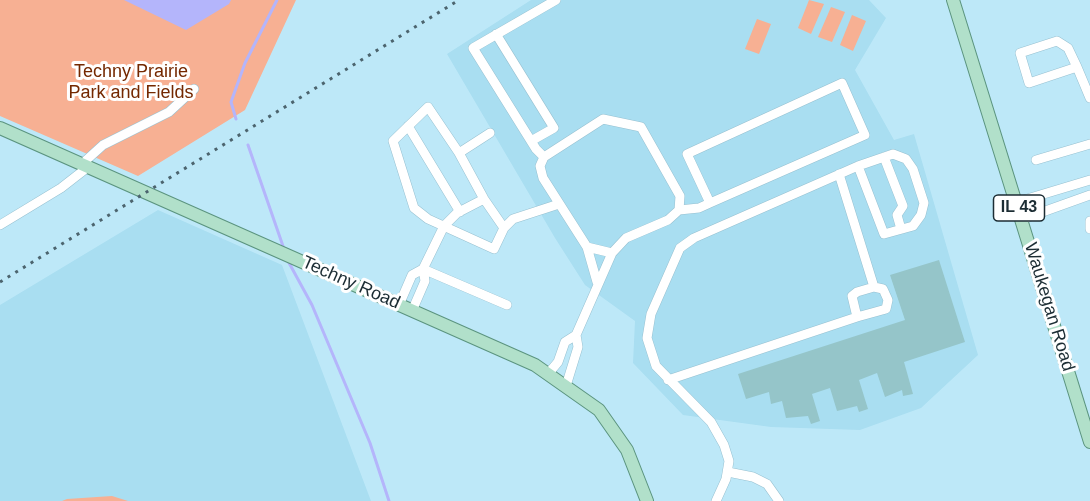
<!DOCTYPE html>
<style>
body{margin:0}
canvas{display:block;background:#bde8f8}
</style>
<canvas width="1090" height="501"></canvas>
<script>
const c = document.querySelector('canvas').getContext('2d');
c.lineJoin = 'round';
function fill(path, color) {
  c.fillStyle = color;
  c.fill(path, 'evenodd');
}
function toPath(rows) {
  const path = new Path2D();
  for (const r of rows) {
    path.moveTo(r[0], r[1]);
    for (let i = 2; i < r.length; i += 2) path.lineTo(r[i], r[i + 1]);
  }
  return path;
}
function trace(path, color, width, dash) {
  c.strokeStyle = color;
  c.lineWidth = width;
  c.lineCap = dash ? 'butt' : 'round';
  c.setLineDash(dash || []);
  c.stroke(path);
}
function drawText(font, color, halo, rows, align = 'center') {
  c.font = font + ' Helvetica,sans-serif';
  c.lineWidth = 6;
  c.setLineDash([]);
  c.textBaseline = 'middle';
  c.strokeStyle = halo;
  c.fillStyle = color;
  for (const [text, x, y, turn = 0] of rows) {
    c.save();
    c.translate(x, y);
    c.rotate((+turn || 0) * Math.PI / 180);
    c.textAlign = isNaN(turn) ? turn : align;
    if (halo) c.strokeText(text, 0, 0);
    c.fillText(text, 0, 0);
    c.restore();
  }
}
fill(toPath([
 [531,0,869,0,886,18,855,70,894,140,914,134,978,355,921,408,860,430,771,427,683,415,633,363,635,321,585,285,555,238,447,54],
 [158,210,282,265,371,501,0,501,0,305]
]), '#a9def1');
fill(toPath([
 [0,0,296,0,245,110,138,176,0,116],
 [809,0,824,4,811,34,798,28],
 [831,7,845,12,832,42,818,37],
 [852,15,866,21,853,51,840,45],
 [757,19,771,24,759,54,745,49],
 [112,496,128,501,62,501,67,499]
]), '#f7b093');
fill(toPath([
 [124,0,231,0,229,4,186,30]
]), '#b4b5fb');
trace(toPath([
 [236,119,231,102,245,63,277,0],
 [248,145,284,249],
 [288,261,312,305,370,443,389,501]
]), '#b4b5fb', 3);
fill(toPath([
 [939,260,965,342,904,362,913,394,903,396,902,390,885,397,877,373,859,380,868,409,859,412,857,406,837,411,830,388,812,394,820,421,811,424,808,416,786,418,782,401,771,404,769,392,746,399,738,374,905,320,890,275]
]), '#95c5c9');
const minor = toPath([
 [496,34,554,128,531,141],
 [1057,41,1068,48,1077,67,1029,83,1020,53,1057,41],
 [1077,67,1090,98],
 [408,126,460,212],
 [459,153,484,199,504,228,494,249,428,219,414,208,393,141,428,107,459,153,490,133],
 [544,157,536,149,473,48,556,0],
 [884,157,903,206,897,215,901,229],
 [1036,160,1090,144],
 [82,164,103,145,169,112,194,89],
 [839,174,874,287],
 [1017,202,1090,180],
 [679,210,699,208,710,203,865,135,842,83,687,154,710,203],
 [1023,219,1090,195],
 [1090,221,1090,229],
 [0,225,61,188,88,167],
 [504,228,513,219,559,204],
 [423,269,507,305],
 [597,282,587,247,612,253],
 [874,287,883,289,888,300,886,309,857,317,852,296,857,292,874,287],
 [399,305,412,275,423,269],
 [412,311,425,281,423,269,444,226,457,213,484,199],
 [576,335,612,253,626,238,668,220,679,210,680,196,641,127,603,119,544,157,540,166,543,178,587,247],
 [548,374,558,362,565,342,576,335,578,347,566,386],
 [668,380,857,317],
 [728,472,753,477,767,484,779,501],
 [716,501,726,479,729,461,724,445,711,422,656,366,647,338,651,314,680,248,694,238,858,166,893,154,906,159,913,169,924,203,921,215,913,226,884,234,858,166]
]);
const major = toPath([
 [953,0,1090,442],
 [0,128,535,365,599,410,627,450,647,501]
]);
trace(minor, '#97c1d1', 10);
trace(major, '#5b947f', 14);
trace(minor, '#fff', 9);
trace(major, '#b1e0ca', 12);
trace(toPath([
 [0,282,459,0]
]), '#4c646e', 3, [3, 6]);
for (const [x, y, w] of [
 [1019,208,51]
]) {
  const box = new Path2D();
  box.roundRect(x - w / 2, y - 13, w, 26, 4.5);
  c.fillStyle = '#fff';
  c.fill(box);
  trace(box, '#1c2d34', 1.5);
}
drawText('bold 16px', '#1c2d34', null, [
 ["IL 43",1019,208]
]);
drawText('18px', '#742800', '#fff', [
 ["Techny Prairie",131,72],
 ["Park and Fields",131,93]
]);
drawText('18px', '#1c2d34', '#fff', [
 ["Techny Road",351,283,24],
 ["Waukegan Road",1049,307,73]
]);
</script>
